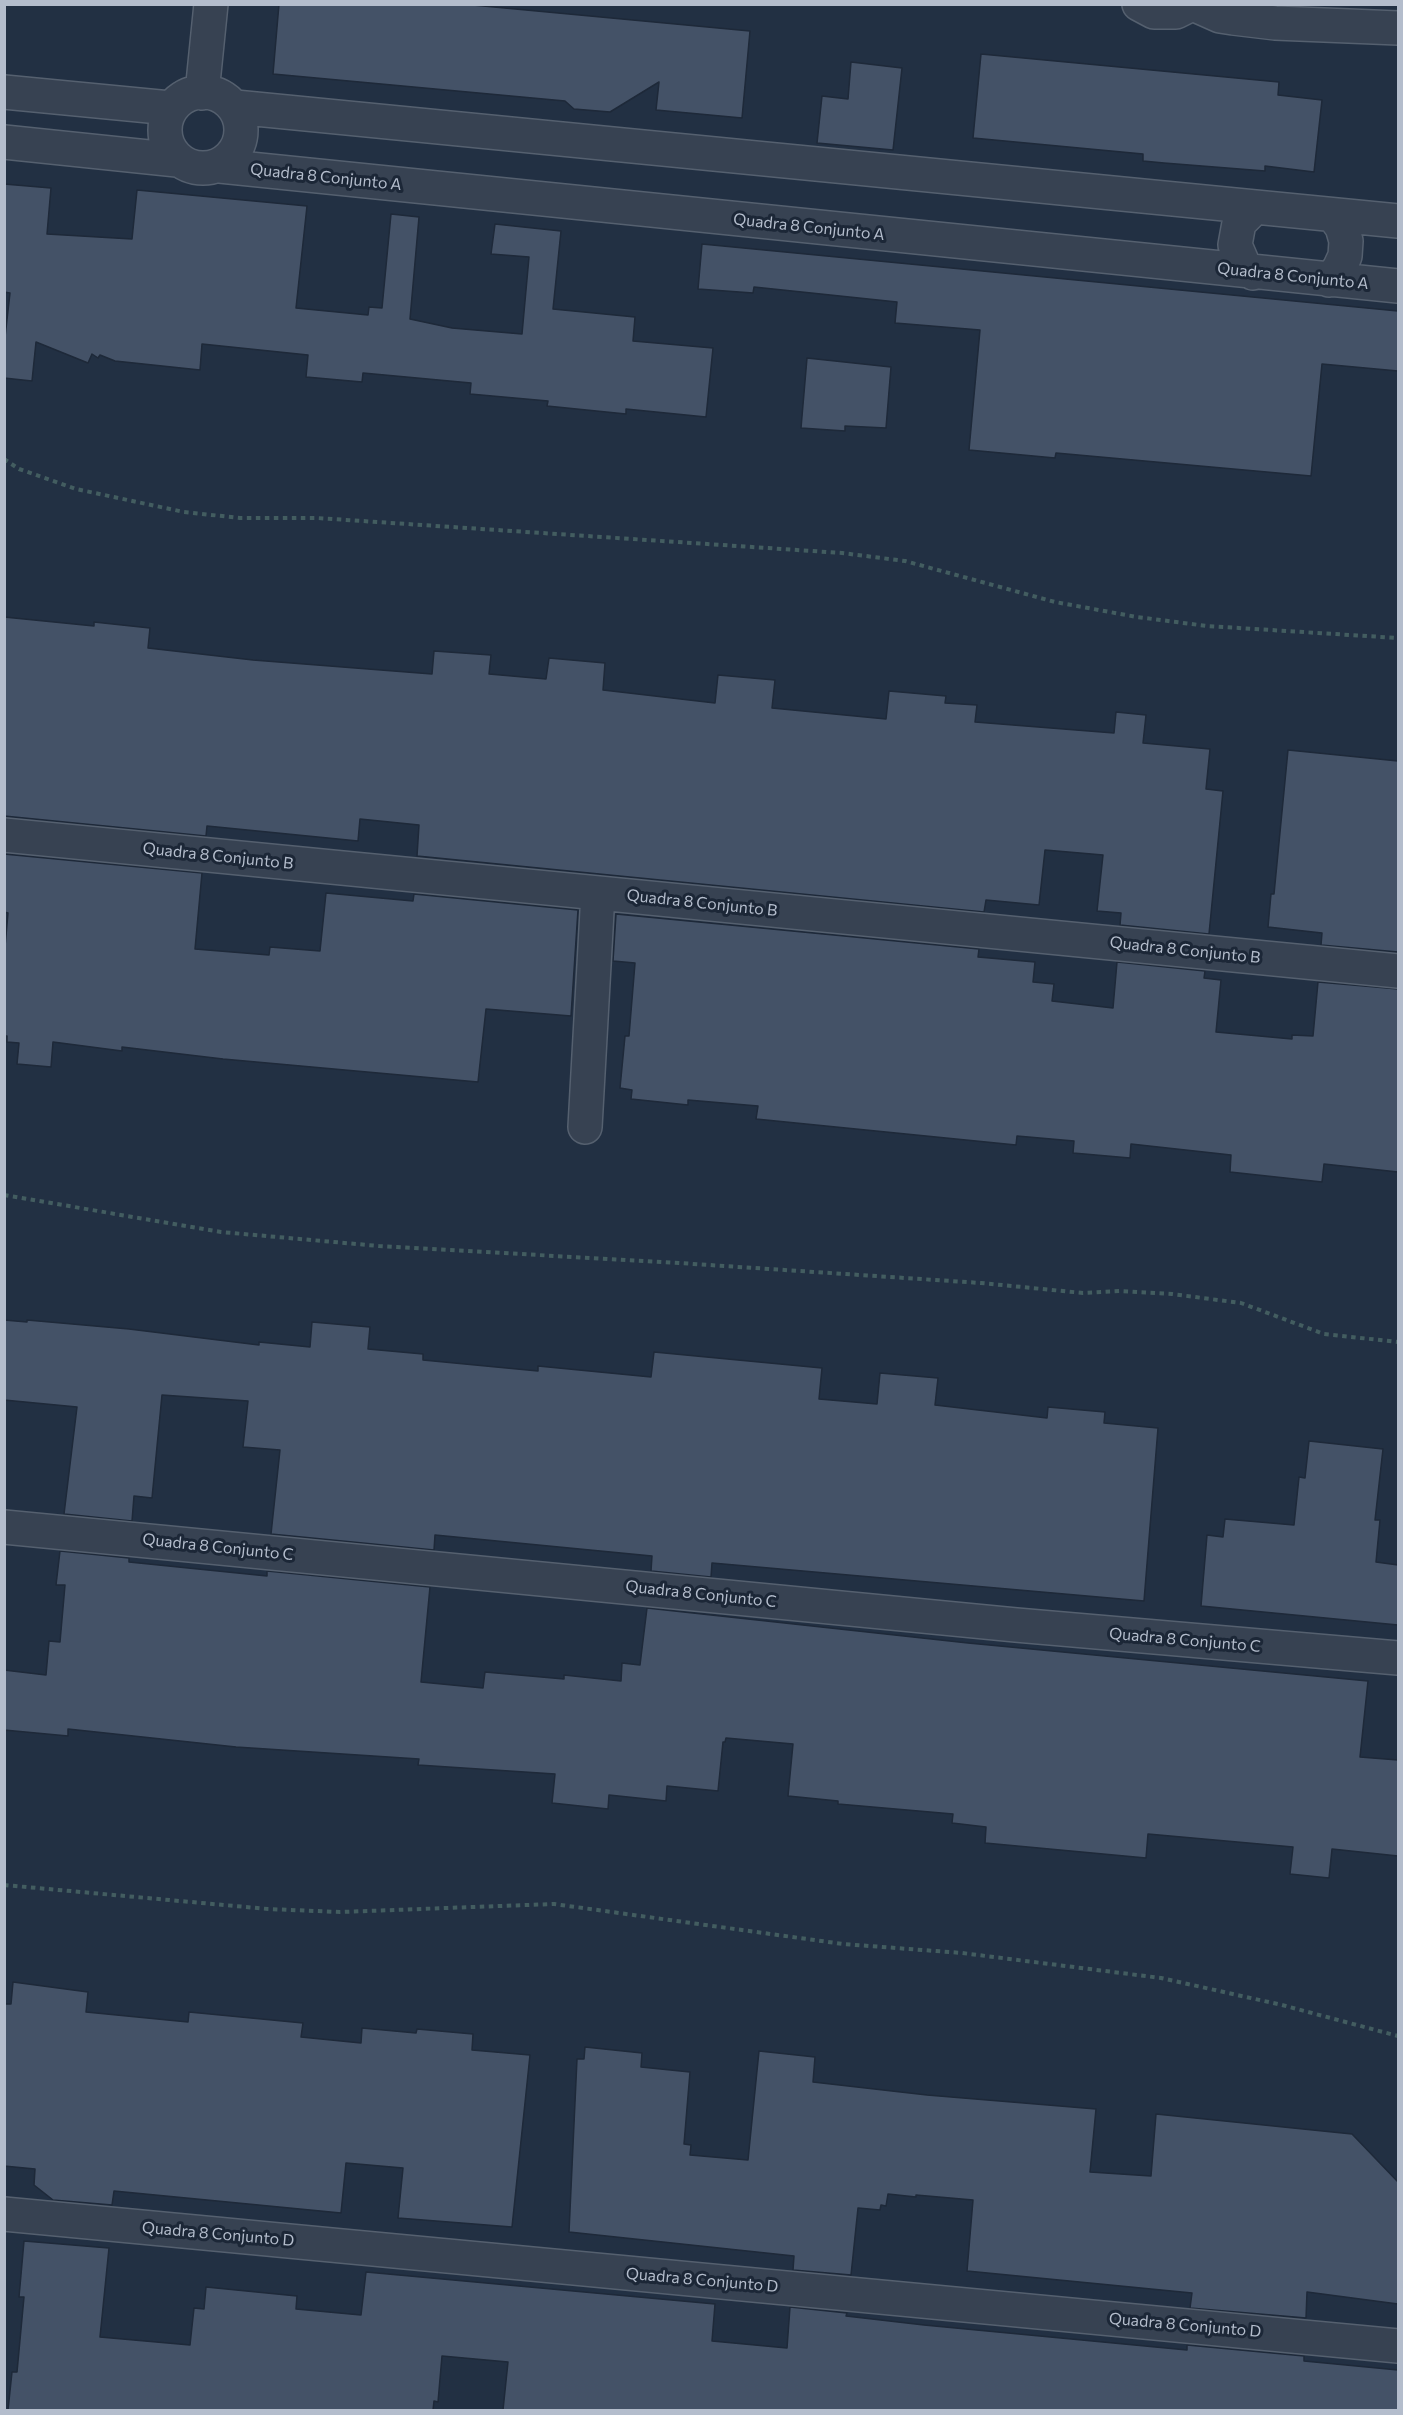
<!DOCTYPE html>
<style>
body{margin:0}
#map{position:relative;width:1403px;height:2415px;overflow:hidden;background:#223043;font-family:Commissioner,sans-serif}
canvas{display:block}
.frame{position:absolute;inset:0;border:6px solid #b4bdcc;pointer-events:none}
</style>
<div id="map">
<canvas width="1403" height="2415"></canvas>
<div class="frame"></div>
</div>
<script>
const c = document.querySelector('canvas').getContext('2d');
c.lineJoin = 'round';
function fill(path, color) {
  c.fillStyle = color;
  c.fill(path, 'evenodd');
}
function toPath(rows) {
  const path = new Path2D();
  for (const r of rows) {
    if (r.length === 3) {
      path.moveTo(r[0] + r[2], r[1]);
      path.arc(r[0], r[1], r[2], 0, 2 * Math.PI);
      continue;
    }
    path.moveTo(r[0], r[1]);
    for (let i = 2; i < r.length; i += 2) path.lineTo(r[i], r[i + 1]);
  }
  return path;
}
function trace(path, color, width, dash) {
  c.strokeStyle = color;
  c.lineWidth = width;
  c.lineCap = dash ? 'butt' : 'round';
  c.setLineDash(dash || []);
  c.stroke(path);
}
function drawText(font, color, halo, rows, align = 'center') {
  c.font = font + ' Commissioner,sans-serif';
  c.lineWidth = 6;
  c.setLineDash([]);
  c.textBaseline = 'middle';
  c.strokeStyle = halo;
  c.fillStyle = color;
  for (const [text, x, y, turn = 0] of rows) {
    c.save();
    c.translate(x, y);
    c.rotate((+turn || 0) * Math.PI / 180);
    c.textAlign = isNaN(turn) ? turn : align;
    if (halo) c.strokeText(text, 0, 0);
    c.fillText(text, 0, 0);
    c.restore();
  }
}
const building = toPath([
 [279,4,462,4,750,31,742,118,656,110,659,82,610,112,574,109,565,101,273,74,279,4],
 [981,54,1279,82,1278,95,1322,100,1314,172,1265,166,1265,171,1164,163,1143,161,1143,154,973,138,981,54],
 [851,62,902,68,893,150,817,143,822,96,848,99,851,62],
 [4,184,51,188,47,234,132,239,137,190,307,206,296,308,368,315,369,307,382,308,391,214,419,217,410,319,452,328,522,334,529,257,491,254,495,224,561,231,553,309,635,317,633,341,713,348,706,417,626,409,626,414,547,406,548,401,470,394,471,383,363,373,362,382,306,377,308,355,202,344,200,370,115,361,100,355,98,358,92,354,88,363,36,342,32,381,4,378,4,346,10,293,4,292,4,184],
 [702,244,1398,311,1398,371,1322,364,1311,476,1056,453,1055,458,969,450,980,330,895,323,897,302,754,287,753,293,698,289,702,244],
 [807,358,891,367,886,428,845,426,845,431,801,428,807,358],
 [4,617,94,626,94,622,150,628,148,648,253,660,432,674,434,651,491,655,489,674,546,679,549,658,605,663,603,690,715,703,718,675,775,680,772,708,886,719,889,691,946,696,945,703,977,705,975,722,1114,733,1116,712,1146,715,1143,743,1210,749,1206,789,1223,791,1209,934,1120,925,1121,913,1097,911,1103,855,1045,850,1039,905,986,900,984,912,417,856,419,825,360,819,358,841,207,826,206,836,4,816,4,617],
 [1288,750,1398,761,1398,952,1321,945,1322,933,1268,927,1271,894,1274,894,1288,750],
 [4,854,202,873,195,949,269,955,270,947,320,951,326,893,413,901,414,894,578,910,571,1016,486,1009,478,1082,223,1059,122,1047,122,1051,53,1042,51,1067,17,1064,19,1043,7,1042,7,1036,4,1036,4,958,8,913,4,912,4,854],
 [616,914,979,949,978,957,1035,962,1033,982,1054,984,1052,1001,1113,1008,1117,962,1205,971,1204,978,1221,980,1216,1032,1292,1039,1292,1035,1313,1036,1318,982,1398,989,1398,1172,1324,1164,1322,1182,1230,1172,1231,1155,1131,1144,1130,1158,1073,1153,1074,1141,1017,1136,1016,1145,756,1119,758,1106,688,1100,688,1105,631,1099,632,1090,620,1088,625,1036,629,1036,635,963,613,961,616,914],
 [4,1320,27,1322,27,1320,129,1329,259,1345,259,1342,310,1347,312,1322,370,1327,368,1349,423,1354,423,1360,538,1371,538,1366,651,1377,654,1352,822,1368,819,1399,877,1404,880,1373,938,1378,935,1405,1047,1418,1048,1407,1105,1412,1104,1423,1158,1428,1144,1601,712,1563,711,1577,651,1571,652,1556,435,1535,434,1550,271,1534,280,1450,243,1447,248,1401,162,1395,152,1498,134,1496,132,1521,64,1514,77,1407,4,1400,4,1320],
 [1309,1441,1383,1449,1375,1520,1380,1520,1376,1562,1398,1565,1398,1625,1201,1606,1207,1535,1223,1537,1225,1519,1294,1525,1299,1477,1305,1478,1309,1441],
 [60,1551,129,1558,129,1562,267,1576,267,1571,430,1587,421,1682,483,1688,485,1672,564,1679,564,1675,621,1681,622,1663,640,1665,647,1608,968,1643,1368,1681,1360,1757,1398,1760,1398,1856,1332,1849,1329,1878,1290,1874,1293,1847,1148,1834,1146,1858,985,1843,986,1827,952,1823,953,1814,838,1804,838,1801,788,1796,793,1744,726,1738,725,1742,723,1742,718,1791,667,1786,666,1801,609,1795,608,1809,552,1803,555,1774,418,1765,419,1759,236,1747,68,1729,68,1736,4,1730,4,1670,46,1675,49,1641,60,1642,65,1585,56,1585,60,1551],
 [13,1982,88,1992,86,2012,188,2022,189,2012,303,2023,301,2037,361,2043,362,2028,416,2033,417,2029,473,2034,472,2050,530,2055,512,2227,398,2218,403,2168,346,2163,341,2213,114,2191,112,2205,53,2200,34,2185,35,2169,4,2166,4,2004,11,2004,13,1982],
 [585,2047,642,2053,641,2067,690,2072,684,2144,691,2145,690,2155,748,2160,759,2051,815,2057,813,2082,927,2095,1096,2109,1090,2172,1151,2176,1156,2114,1352,2134,1398,2182,1398,2304,1307,2292,1306,2318,1190,2308,1192,2293,967,2271,973,2200,916,2195,916,2197,888,2194,886,2206,881,2205,880,2210,858,2208,851,2275,793,2270,794,2256,569,2232,577,2059,584,2059,585,2047],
 [24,2241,109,2248,100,2337,190,2345,194,2308,204,2309,206,2287,297,2296,296,2309,361,2315,366,2272,715,2304,712,2341,787,2348,790,2307,847,2313,846,2316,924,2325,1187,2350,1187,2345,1304,2356,1304,2361,1398,2370,1398,2410,503,2410,508,2362,442,2356,438,2402,434,2401,433,2410,8,2410,12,2372,17,2372,24,2297,19,2297,24,2241]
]);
fill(building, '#445267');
trace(building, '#1e2939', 1.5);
const minor = toPath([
 [1139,4,1154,12,1176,12,1192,4],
 [1193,4,1220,16,1233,18,1275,23,1398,28],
 [203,130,38],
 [4,92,170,108],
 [202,93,211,4],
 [235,107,1398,221],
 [4,142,177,160],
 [220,166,1398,286],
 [1253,273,1244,266,1235,245,1239,223,1255,207],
 [1329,280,1339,269,1345,256,1346,241,1342,227,1333,215],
 [4,835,1398,971],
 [585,1127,598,893],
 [4,1527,1016,1625,1398,1658],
 [4,2214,1398,2346]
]);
trace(minor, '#55606f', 36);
trace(toPath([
 [4,459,19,469,76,489,184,512,240,518,317,518,842,553,905,561,1055,602,1137,617,1207,626,1398,638],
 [4,1195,221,1232,379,1246,679,1263,981,1283,1083,1293,1120,1291,1172,1294,1241,1303,1324,1334,1398,1342],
 [4,1885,268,1909,340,1912,554,1904,843,1944,962,1953,1161,1978,1282,2005,1398,2036]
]), '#435d60', 4, [4.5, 4.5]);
trace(minor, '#374252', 33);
drawText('16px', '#b4bdcc', '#1c2737', [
 ["Quadra 8 Conjunto A",326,177,6],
 ["Quadra 8 Conjunto A",809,227,6],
 ["Quadra 8 Conjunto A",1293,276,6],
 ["Quadra 8 Conjunto B",218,856,6],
 ["Quadra 8 Conjunto B",702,903,6],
 ["Quadra 8 Conjunto B",1185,950,6],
 ["Quadra 8 Conjunto C",218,1547,6],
 ["Quadra 8 Conjunto C",701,1594,6],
 ["Quadra 8 Conjunto C",1185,1640,5],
 ["Quadra 8 Conjunto D",218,2234,5],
 ["Quadra 8 Conjunto D",702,2280,5],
 ["Quadra 8 Conjunto D",1185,2325,5]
]);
</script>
